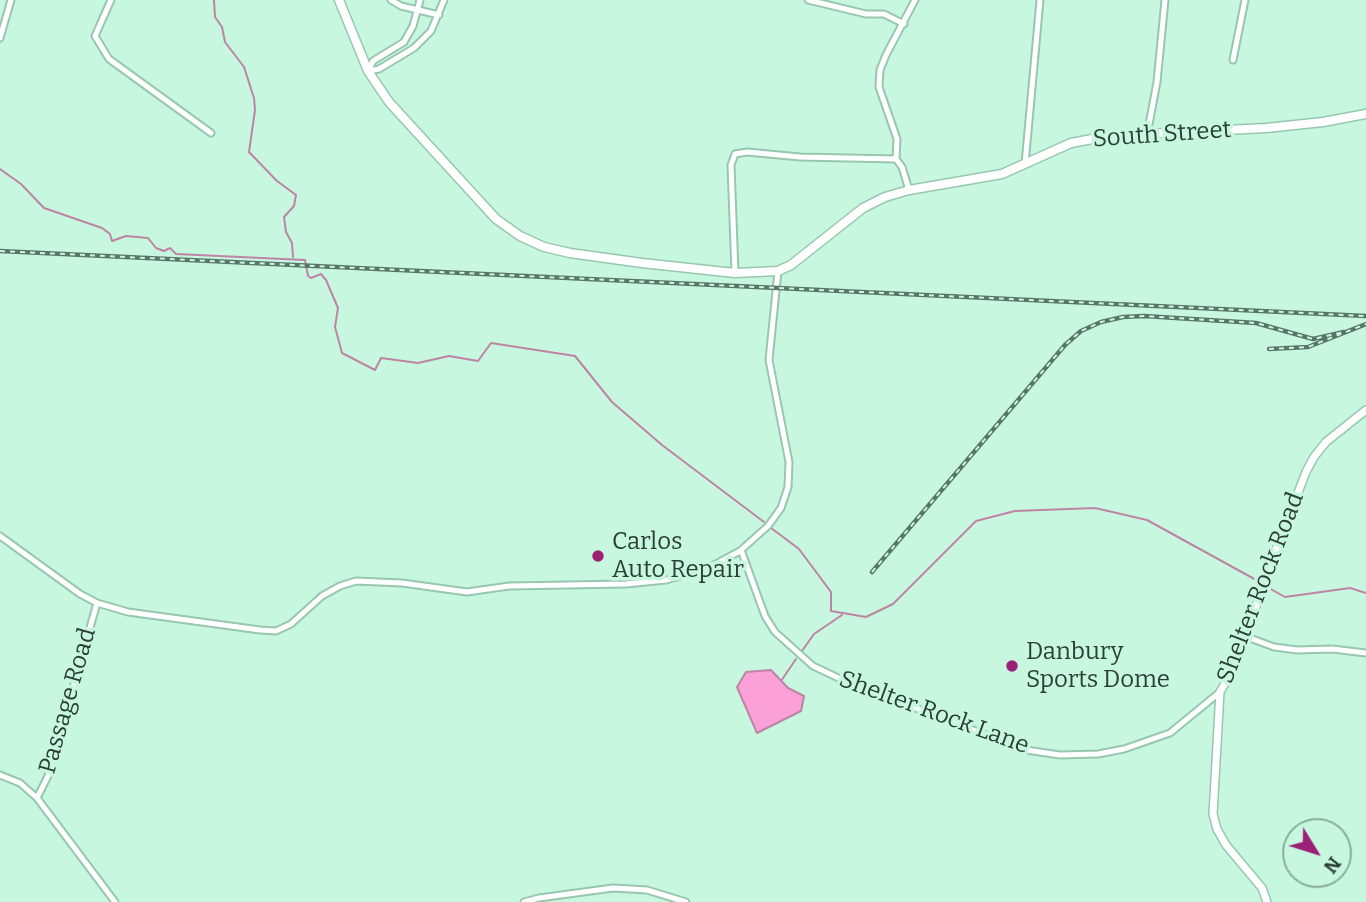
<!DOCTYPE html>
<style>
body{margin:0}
#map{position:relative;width:1366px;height:902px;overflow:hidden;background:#c7f8df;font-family:Bitter,serif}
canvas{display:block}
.north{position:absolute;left:1282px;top:818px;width:70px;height:70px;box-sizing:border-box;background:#c7f8df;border:2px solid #89ae9b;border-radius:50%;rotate:128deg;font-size:19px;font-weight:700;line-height:28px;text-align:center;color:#2b3f35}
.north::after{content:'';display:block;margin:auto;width:24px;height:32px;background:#9c2076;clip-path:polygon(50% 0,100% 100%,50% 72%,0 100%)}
</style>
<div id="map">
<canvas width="1366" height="902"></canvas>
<div class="north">N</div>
</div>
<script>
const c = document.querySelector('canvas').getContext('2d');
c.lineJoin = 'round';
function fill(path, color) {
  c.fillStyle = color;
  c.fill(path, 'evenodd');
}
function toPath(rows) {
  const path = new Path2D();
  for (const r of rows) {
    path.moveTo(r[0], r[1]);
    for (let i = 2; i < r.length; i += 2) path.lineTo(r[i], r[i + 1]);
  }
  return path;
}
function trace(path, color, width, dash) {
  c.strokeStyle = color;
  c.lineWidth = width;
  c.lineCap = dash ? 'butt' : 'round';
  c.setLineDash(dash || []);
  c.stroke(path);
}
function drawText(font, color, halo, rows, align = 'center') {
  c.font = font + ' Bitter,serif';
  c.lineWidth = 7;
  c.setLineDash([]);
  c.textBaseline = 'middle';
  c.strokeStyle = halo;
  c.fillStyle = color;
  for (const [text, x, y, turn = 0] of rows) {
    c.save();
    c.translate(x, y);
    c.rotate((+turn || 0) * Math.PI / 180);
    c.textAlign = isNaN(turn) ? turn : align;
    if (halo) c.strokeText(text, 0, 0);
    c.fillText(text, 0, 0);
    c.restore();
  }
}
const water = toPath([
 [771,670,788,688,804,696,801,711,757,733,737,687,746,672,771,670]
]);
fill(water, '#fba1d7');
trace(water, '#bd84a6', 2);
trace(toPath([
 [214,0,215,17,222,27,225,42,244,67,254,98,255,110,249,152,277,181,296,195,294,206,284,217,286,232,292,243,293,257],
 [0,169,21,184,44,208,102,228,110,234,112,241,126,236,148,238,156,248,164,251,170,248,176,254,305,260,308,276,311,278,321,274,326,280,338,308,335,327,342,353,375,370,381,358,418,363,449,356,478,361,491,343,575,356,612,402,662,445,764,522],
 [771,528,799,549,831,592,831,611,866,617,893,604,976,521,1015,511,1095,508,1147,520,1258,581],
 [1267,587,1285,597,1350,588,1366,593],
 [802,651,814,634,842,615],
 [781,681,796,659]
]), '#bd84a6', 2);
const minor = toPath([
 [111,0,95,36,109,59,211,133],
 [391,0,401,6,439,15],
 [808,0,866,14,884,14,904,24],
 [0,38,11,0],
 [1233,60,1245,0],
 [368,71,379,69,414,48,431,31,444,0],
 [368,71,373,61,404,42,413,26,420,0],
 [1147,135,1157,82,1165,0],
 [896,159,897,139,879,87,880,70,886,55,915,0],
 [1025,164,1040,0],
 [735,273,731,165,735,154,747,152,800,157,896,159,902,167,909,190],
 [0,536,80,594,97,603,128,612,260,630,276,631,291,624,322,596,340,586,356,581,402,583,467,592,509,586,626,584,666,580,692,573,716,564,740,551,768,526,781,508,788,487,789,462,769,360,778,271],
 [741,550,765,616,775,632,813,666,847,682,1026,750,1060,755,1098,754,1124,749,1170,733,1220,692],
 [1247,637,1274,647,1297,650,1332,649,1366,653],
 [0,775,20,783,37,798,115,902],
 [37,798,48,776,97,603],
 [524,902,539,898,613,888,647,890,686,902]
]);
const tertiary = toPath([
 [1267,902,1262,888,1226,845,1217,829,1213,814,1220,692,1235,666,1247,637,1263,583,1306,472,1314,457,1326,442,1366,410]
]);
const secondary = toPath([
 [339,0,368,71,389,102,496,219,520,236,544,247,570,253,642,263,735,273,778,271,791,265,863,208,885,197,909,190,1002,174,1071,143,1108,136,1266,128,1323,122,1366,114]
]);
trace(minor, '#97c7af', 9);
trace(tertiary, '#97c7af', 10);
trace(secondary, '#97c7af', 11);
trace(minor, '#fff', 5);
trace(tertiary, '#fff', 7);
trace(secondary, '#fff', 8);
const rail = toPath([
 [0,251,1366,316],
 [1269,349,1308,347,1366,324],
 [872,572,1065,345,1081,331,1101,322,1123,317,1144,316,1256,323,1313,339,1344,332]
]);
trace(rail, '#587567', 4.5);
trace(rail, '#c7f8df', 2, [5]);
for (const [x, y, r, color] of [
 [598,556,7,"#9c2076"],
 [1012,666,7,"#9c2076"]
]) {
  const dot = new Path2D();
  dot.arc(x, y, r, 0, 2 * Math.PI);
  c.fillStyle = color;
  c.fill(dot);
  trace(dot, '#c7f8df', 2.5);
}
drawText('24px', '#2b3f35', '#c7f8df', [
 ["South Street",1162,135,-4],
 ["Shelter Rock Road",1261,588,-69],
 ["Passage Road",68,701,-74],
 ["Shelter Rock Lane",934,713,20]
]);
drawText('24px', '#2b3f35', '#c7f8df', [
 ["Carlos",612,542],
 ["Auto Repair",612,570],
 ["Danbury",1026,652],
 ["Sports Dome",1026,680]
], 'left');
</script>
